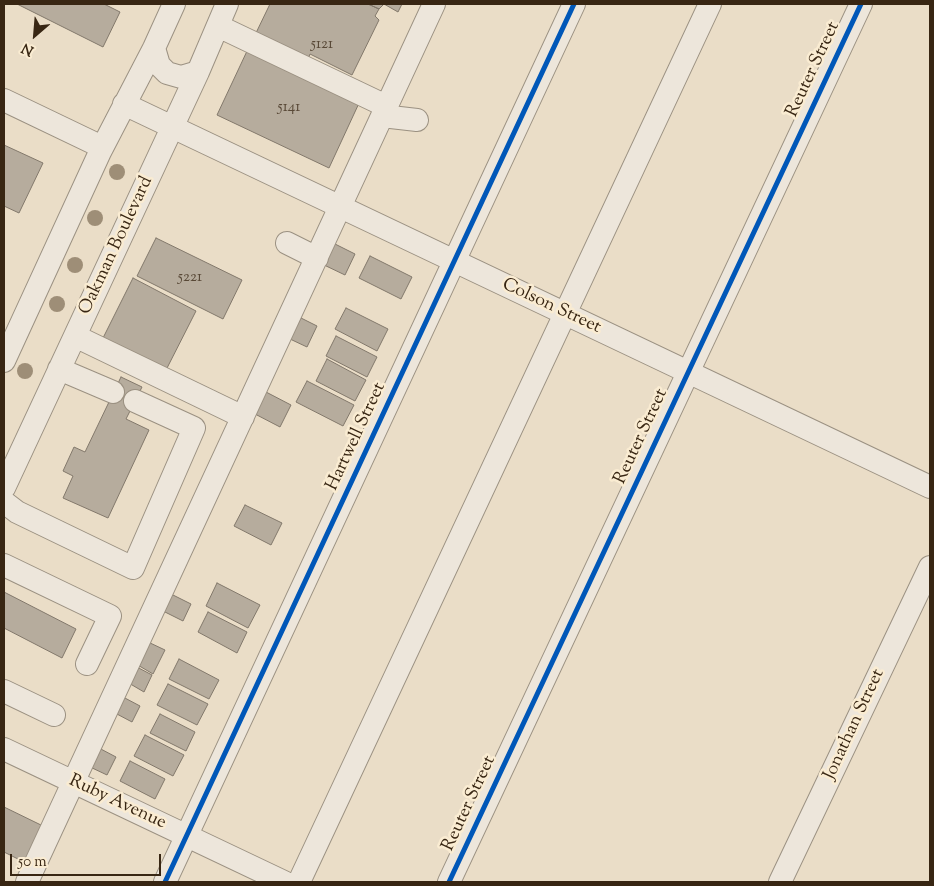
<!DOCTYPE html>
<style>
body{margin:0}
#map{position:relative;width:934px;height:886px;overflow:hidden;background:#eaddc7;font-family:"Sorts Mill Goudy",serif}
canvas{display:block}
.frame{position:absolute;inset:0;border:5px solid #382613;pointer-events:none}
.north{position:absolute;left:10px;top:10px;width:50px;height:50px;-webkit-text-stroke:4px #faecd2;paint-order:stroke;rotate:207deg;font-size:14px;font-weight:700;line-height:20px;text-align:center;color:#382613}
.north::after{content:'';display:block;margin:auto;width:18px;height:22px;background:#382613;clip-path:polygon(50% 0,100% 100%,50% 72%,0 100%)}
.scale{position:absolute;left:10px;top:854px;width:151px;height:22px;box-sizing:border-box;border:2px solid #382613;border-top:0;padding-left:6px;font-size:15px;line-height:18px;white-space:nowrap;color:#382613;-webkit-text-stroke:4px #faecd2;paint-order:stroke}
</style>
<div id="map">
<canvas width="934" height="886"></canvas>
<div class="frame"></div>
<div class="north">N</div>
<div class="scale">50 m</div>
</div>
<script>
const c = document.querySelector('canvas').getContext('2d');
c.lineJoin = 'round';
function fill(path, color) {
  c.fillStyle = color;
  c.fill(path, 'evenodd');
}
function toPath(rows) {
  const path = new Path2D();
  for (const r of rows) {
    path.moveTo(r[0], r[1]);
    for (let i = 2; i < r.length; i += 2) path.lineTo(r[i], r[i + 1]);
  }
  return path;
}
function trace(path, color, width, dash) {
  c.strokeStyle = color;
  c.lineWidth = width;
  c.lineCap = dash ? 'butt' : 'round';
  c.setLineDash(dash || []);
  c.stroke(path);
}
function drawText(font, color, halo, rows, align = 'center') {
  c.font = font + ' "Sorts Mill Goudy",serif';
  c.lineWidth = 5;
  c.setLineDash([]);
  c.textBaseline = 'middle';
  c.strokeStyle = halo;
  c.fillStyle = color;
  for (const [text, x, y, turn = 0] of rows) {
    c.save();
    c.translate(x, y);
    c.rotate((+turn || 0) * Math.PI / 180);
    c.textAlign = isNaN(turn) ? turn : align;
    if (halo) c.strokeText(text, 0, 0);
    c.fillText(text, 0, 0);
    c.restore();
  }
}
const building = toPath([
 [17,4,104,4,120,12,103,47,17,4],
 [270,4,368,4,379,9,375,16,379,20,352,75,310,54,308,59,255,35,270,4],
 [368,4,402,4,398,12,384,4,379,9,368,4],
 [248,49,360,101,329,168,217,115,248,49],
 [4,145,43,163,19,213,4,206,4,145],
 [156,238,242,280,223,319,137,276,156,238],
 [333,243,355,254,345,275,322,264,333,243],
 [370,256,412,277,401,299,359,278,370,256],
 [133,278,196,311,164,374,101,342,133,278],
 [346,308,388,329,377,351,335,329,346,308],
 [301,318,317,326,307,347,290,339,301,318],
 [336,336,377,357,367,377,326,356,336,336],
 [327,359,366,380,355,401,316,381,327,359],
 [121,377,142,387,126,419,149,430,108,518,63,498,73,476,63,471,74,447,85,452,121,377],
 [307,381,354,405,343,426,296,402,307,381],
 [266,392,291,405,280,427,255,414,266,392],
 [245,505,282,523,271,545,234,526,245,505],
 [217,583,260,605,248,628,206,606,217,583],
 [4,592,76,629,62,658,4,628,4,592],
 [171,594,191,604,183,621,163,611,171,594],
 [208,612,247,632,237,653,198,632,208,612],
 [148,642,165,650,153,674,136,664,148,642],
 [179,659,219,680,209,699,169,679,179,659],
 [135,666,152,675,144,692,127,682,135,666],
 [168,684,208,704,197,725,157,705,168,684],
 [123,697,140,706,132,722,115,713,123,697],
 [160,714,195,732,186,751,150,733,160,714],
 [145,735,184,755,173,776,134,756,145,735],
 [97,747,116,757,107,775,88,766,97,747],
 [130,761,165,779,155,799,120,781,130,761],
 [4,807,43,826,26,863,4,852,4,807]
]);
fill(building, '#b6ac9d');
trace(building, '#82786b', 1);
const minor = toPath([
 [218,26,386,106],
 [154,48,159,65,167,73,181,77,198,72],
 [4,100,102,147],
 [124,104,930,487],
 [382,116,417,120],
 [287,243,317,258],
 [75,336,243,417],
 [4,361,100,152,154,48,174,4],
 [59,369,113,392],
 [4,488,198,72,227,4],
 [4,502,17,512,133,568,194,428,135,401],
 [4,565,110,616,87,664],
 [4,691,54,715],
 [4,749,284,882],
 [27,882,434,4],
 [165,882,574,4],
 [299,882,710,4],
 [449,882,861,4],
 [780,882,930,567]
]);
trace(minor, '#9b9182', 24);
trace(minor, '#ede6db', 22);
trace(toPath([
 [165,882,574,4],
 [449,882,861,4]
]), '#0057b8', 5);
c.fillStyle = '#9e8e77';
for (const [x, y] of [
 [117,172],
 [95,218],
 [75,265],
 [57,304],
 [25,371]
]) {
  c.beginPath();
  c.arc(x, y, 8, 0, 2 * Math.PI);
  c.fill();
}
drawText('15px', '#584836', null, [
 ["5121",322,45],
 ["5141",289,108],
 ["5221",190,278]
]);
drawText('18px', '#382613', '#faecd2', [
 ["Reuter Street",814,70,-65],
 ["Oakman Boulevard",117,246,-65],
 ["Colson Street",551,307,25],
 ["Hartwell Street",357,437,-65],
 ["Reuter Street",642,437,-65],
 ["Jonathan Street",855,725,-65],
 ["Ruby Avenue",117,803,25],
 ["Reuter Street",470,804,-65]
]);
</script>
